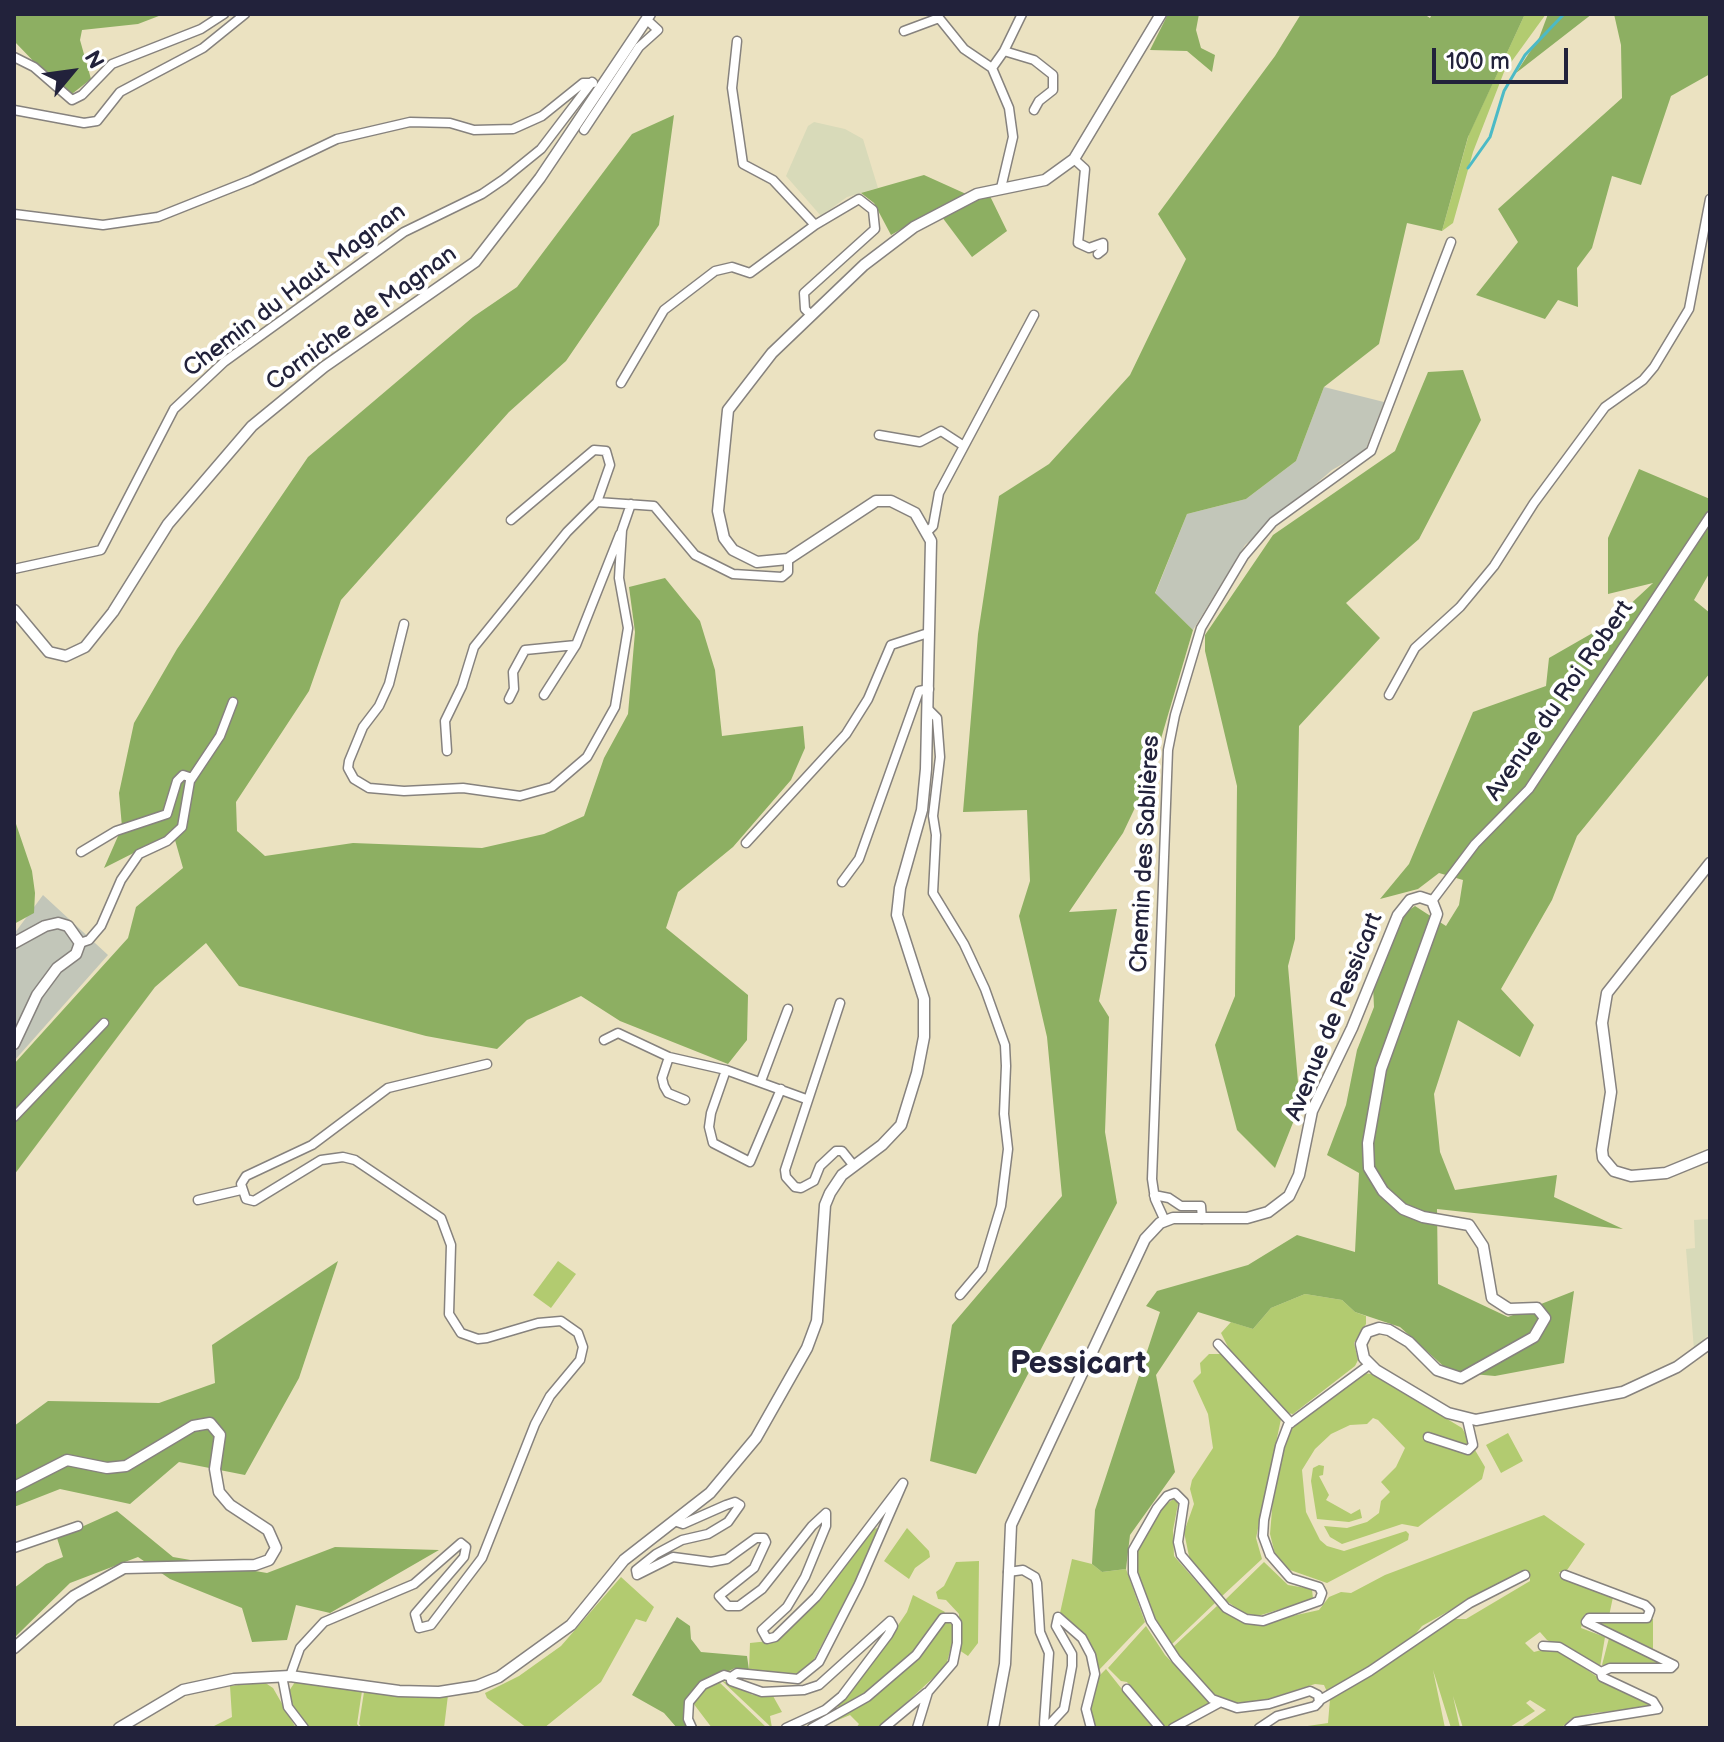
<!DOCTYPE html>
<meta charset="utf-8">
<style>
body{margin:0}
#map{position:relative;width:1724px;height:1742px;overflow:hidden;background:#ebe2c1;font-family:"Balsamiq Sans",sans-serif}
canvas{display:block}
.frame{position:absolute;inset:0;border:16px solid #22223b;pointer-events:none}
.north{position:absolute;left:32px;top:32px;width:80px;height:80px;-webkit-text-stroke:6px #fff;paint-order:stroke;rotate:61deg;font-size:22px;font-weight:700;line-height:32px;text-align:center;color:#22223b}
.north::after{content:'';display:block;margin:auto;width:28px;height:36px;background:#22223b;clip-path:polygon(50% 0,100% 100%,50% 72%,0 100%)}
.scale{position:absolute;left:1432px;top:48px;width:136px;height:36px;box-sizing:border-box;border:4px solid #22223b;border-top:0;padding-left:10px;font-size:24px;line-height:28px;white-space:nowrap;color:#22223b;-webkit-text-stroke:6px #fff;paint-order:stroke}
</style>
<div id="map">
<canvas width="1724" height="1742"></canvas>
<div class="frame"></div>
<div class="north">N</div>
<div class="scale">100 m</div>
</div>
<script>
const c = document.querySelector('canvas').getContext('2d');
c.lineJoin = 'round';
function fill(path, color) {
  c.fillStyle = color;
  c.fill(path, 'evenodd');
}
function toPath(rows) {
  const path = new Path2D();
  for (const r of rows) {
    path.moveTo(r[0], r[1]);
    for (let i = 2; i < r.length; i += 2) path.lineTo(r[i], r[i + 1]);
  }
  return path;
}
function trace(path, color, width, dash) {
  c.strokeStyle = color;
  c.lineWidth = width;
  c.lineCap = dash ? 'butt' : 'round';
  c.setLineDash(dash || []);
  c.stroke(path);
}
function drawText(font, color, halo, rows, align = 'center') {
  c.font = font + ' "Balsamiq Sans",sans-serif';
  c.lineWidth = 8;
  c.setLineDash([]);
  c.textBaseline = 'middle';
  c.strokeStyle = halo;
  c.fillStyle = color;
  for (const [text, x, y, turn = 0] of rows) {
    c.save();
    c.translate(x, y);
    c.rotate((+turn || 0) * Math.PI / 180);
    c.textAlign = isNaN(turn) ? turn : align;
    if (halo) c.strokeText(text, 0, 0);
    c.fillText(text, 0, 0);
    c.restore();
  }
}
fill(toPath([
 [814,122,845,129,863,139,878,188,847,197,821,216,786,176,808,126],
 [1710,1219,1710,1333,1694,1350,1686,1249,1695,1248,1694,1220]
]), '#d8dab9');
fill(toPath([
 [1324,387,1384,402,1365,451,1332,470,1245,545,1193,630,1155,594,1187,514,1246,499,1296,461],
 [43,895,108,955,14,1061,14,934]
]), '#c2c6b9');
fill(toPath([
 [1525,14,1546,14,1504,72,1473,152,1453,223,1442,231,1469,134],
 [558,1261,576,1274,551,1308,533,1295],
 [1305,1294,1342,1300,1355,1312,1366,1316,1366,1324,1354,1343,1358,1360,1355,1366,1293,1414,1286,1413,1229,1349,1221,1333,1231,1322,1253,1329,1271,1308],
 [1209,1354,1221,1354,1281,1419,1256,1538,1262,1559,1221,1597,1190,1561,1184,1532,1194,1504,1190,1489,1192,1480,1213,1448,1208,1414,1193,1381,1201,1373,1200,1363],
 [1361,1373,1373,1374,1462,1428,1485,1467,1482,1479,1418,1527,1402,1524,1342,1544,1330,1537,1324,1526,1347,1528,1367,1522,1379,1513,1381,1501,1390,1492,1381,1482,1396,1467,1405,1448,1378,1420,1373,1418,1367,1424,1350,1425,1331,1434,1315,1449,1302,1470,1306,1512,1320,1540,1327,1546,1344,1551,1406,1531,1409,1534,1408,1540,1327,1583,1290,1570,1275,1554,1270,1534,1273,1498,1287,1435,1294,1425],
 [1508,1433,1523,1461,1501,1473,1486,1445],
 [1319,1465,1324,1466,1323,1475,1319,1476,1329,1495,1326,1500,1351,1514,1360,1509,1362,1518,1349,1522,1317,1519,1311,1481,1313,1468],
 [1175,1498,1178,1504,1173,1530,1174,1556,1215,1603,1171,1645,1148,1605,1135,1561,1141,1539,1165,1505],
 [1544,1515,1585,1544,1565,1573,1559,1572,1561,1578,1613,1597,1609,1616,1585,1614,1581,1628,1605,1637,1600,1667,1547,1640,1540,1632,1525,1643,1534,1652,1553,1647,1596,1676,1651,1702,1654,1707,1594,1713,1571,1719,1561,1728,1520,1728,1546,1710,1530,1700,1526,1703,1535,1711,1510,1727,1463,1728,1453,1696,1460,1728,1451,1728,1433,1670,1445,1728,1294,1728,1328,1723,1330,1699,1452,1619,1466,1619,1530,1581,1530,1574,1521,1571,1422,1626,1413,1637,1328,1694,1324,1685,1315,1684,1262,1701,1232,1703,1212,1693,1172,1648,1217,1606,1252,1625,1319,1610,1329,1597,1341,1592,1351,1593,1385,1575],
 [878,1528,882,1530,811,1665,792,1676,749,1670,750,1643,769,1641,809,1610,873,1529],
 [907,1528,929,1551,930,1557,915,1568,909,1579,884,1561],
 [1072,1559,1092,1564,1102,1572,1126,1569,1145,1622,1099,1670,1085,1636,1060,1613],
 [979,1561,978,1643,968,1656,959,1650,959,1614,946,1600,938,1599,936,1592,944,1586,956,1562],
 [1264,1562,1288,1585,1312,1589,1313,1599,1258,1616,1245,1614,1225,1600],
 [621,1577,654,1607,646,1622,636,1619,601,1682,544,1728,527,1728,487,1698,485,1693,519,1676,561,1646],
 [913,1595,945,1612,916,1650,871,1690,840,1710,837,1704,867,1671,907,1612],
 [1653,1619,1653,1649,1594,1625,1594,1621],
 [947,1621,953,1626,953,1640,946,1666,879,1728,856,1728,859,1724,850,1715,819,1728,874,1695,916,1659],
 [1146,1626,1165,1655,1212,1704,1168,1726,1161,1726,1127,1682,1121,1681,1108,1668],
 [1609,1638,1645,1652,1666,1666,1602,1665],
 [1106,1669,1125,1693,1155,1728,1093,1728,1089,1707,1096,1679],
 [721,1680,753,1695,773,1696,782,1712,770,1716,772,1728],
 [718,1681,767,1728,712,1728,693,1703,705,1688],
 [264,1682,273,1688,296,1728,210,1728,232,1717,230,1686],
 [295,1682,362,1691,357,1724,360,1728,310,1728,290,1702,289,1691],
 [364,1692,423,1698,448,1695,444,1728,362,1728,359,1724]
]), '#b2cb70');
fill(toPath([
 [14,14,164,14,138,24,82,30,80,40,91,79,68,97,14,41],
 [1168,14,1199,14,1196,30,1201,48,1215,55,1212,72,1187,51,1150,50],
 [1301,14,1424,14,1430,18,1432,14,1525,14,1468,137,1442,231,1407,223,1379,344,1324,387,1296,461,1246,499,1187,514,1155,593,1193,630,1150,776,1123,833,1069,912,1117,909,1099,1001,1109,1017,1105,1132,1117,1203,976,1474,930,1461,952,1325,1062,1196,1047,1037,1019,916,1030,881,1027,810,963,812,978,634,999,496,1049,464,1130,375,1186,259,1158,214,1275,56],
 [1548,14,1592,14,1516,73,1539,38],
 [1614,14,1710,14,1710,74,1671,96,1641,185,1612,176,1592,248,1577,268,1578,307,1558,300,1545,319,1476,295,1518,242,1498,209,1622,98,1621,45],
 [674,115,659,225,566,361,509,412,341,600,309,691,236,802,237,831,265,856,353,843,482,848,544,834,584,816,604,758,628,714,635,632,629,587,665,578,700,621,715,670,722,736,803,726,805,748,791,780,733,847,678,892,666,928,748,995,747,1040,728,1064,620,1021,581,996,527,1020,497,1049,426,1036,239,986,206,943,155,987,14,1175,14,1064,128,938,136,907,183,868,173,833,104,868,122,827,119,793,134,723,177,649,308,457,473,317,517,287,632,134],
 [924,175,975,198,989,194,1007,231,972,257,936,209,891,235,874,203,861,193],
 [1463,370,1481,420,1419,539,1346,603,1380,638,1299,726,1295,939,1288,966,1300,1105,1275,1168,1237,1130,1215,1045,1235,996,1237,786,1205,651,1205,635,1273,535,1395,451,1428,372],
 [1639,469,1710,499,1710,572,1694,600,1710,613,1710,673,1577,836,1552,900,1501,989,1534,1025,1520,1057,1458,1020,1434,1094,1440,1152,1455,1190,1557,1175,1554,1197,1623,1229,1437,1209,1438,1284,1508,1317,1574,1291,1564,1363,1495,1376,1450,1372,1400,1327,1355,1312,1342,1300,1305,1294,1271,1308,1253,1329,1198,1312,1156,1375,1175,1472,1130,1535,1126,1569,1102,1572,1092,1564,1095,1510,1160,1312,1146,1306,1157,1291,1248,1265,1297,1235,1355,1252,1359,1173,1327,1155,1346,1105,1357,1050,1374,1007,1373,986,1405,913,1415,906,1446,926,1459,905,1463,880,1439,873,1418,889,1380,899,1409,864,1473,712,1546,686,1549,658,1610,623,1653,583,1608,594,1608,538],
 [14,818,32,871,35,893,34,913,14,924],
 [338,1261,299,1378,245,1475,179,1462,130,1504,60,1489,14,1507,14,1426,48,1401,159,1403,215,1383,212,1345],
 [117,1511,173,1557,267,1573,335,1547,439,1550,330,1613,296,1605,287,1640,252,1642,242,1608,170,1579,138,1557,70,1583,14,1638,14,1588,46,1564,63,1557,57,1538],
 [677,1617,690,1626,691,1639,701,1652,747,1656,749,1670,735,1668,703,1684,686,1709,695,1728,677,1728,664,1713,632,1695]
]), '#8daf62');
trace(toPath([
 [1468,168,1490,137,1504,91,1525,55,1564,14]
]), '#4cbac6', 3);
const minor = toPath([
 [904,31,939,18,964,49,992,68],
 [737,41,732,88,743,164,773,180,815,225],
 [1004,51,1022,14],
 [14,57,34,67,72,100,82,95,112,64,201,29,224,14],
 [14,110,84,123,97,121,120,92,203,48,245,14],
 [584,130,639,47,658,30,646,19],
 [1074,159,1085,169,1078,243,1089,248,1103,243,1103,250,1098,254],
 [1001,188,1013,137,1009,108,992,68,1004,51,1034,60,1053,75,1053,90,1039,101,1034,110],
 [14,214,103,225,158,217,251,180,337,139,410,122,450,123,474,130,513,129,542,116,583,83,593,83],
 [621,383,664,310,715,271,732,267,750,273,815,225,859,199,873,210,875,229,804,293,805,309,811,315],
 [879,435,920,442,941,431,964,446],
 [597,502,654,506,695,555,733,574,782,577,788,572,788,559],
 [928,531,933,526,939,493,1034,315],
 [14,569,101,550,174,409,224,362,404,232,482,194,504,179,541,149,592,82],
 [404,624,389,684,379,706,363,727,349,761,348,768,354,779,369,788,404,791,463,788,520,796,552,787,587,757,615,707,628,628,619,578,622,530,631,504],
 [576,645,620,534],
 [1389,695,1415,648,1460,607,1494,566,1534,503,1605,407,1643,380,1654,367,1689,309,1710,199],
 [509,699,514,689,513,672,525,650,576,645,544,695],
 [929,710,937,718,940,757,933,816,936,835,933,893,964,944,985,989,1005,1045,1006,1066,1004,1114,1008,1149,1001,1206,982,1269,960,1295],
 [447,751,445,721,462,686,474,647,567,532,597,502,610,465,606,451,594,450,511,520],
 [746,843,846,734,868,699,891,645,928,633],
 [81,852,116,831,167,814,177,781,183,775,192,778],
 [842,882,859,859,919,691,929,689],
 [1432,901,1475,844,1529,789,1710,516],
 [80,943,89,940,101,926,121,880,139,854,167,841,182,827,190,781,220,736,233,702],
 [840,1003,785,1170,786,1177,795,1187,801,1188,814,1181,820,1166,836,1151,842,1151,854,1166],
 [604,1040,618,1033,669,1057,726,1070,806,1099],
 [669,1057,662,1078,664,1086,668,1093,685,1100],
 [726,1070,711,1113,709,1127,713,1143,750,1162,781,1089],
 [761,1081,788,1009],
 [14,1117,104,1023],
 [1154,1195,1169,1198,1181,1206,1201,1206,1202,1219],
 [198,1200,241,1190],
 [1165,1221,1155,1199,1152,1179,1168,750,1175,715,1201,628,1244,556,1273,522,1371,451,1451,242],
 [1218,1344,1291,1423],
 [1428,1437,1468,1450,1473,1445,1467,1419],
 [674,1521,683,1524,726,1505,735,1502,740,1505,728,1522,708,1534,682,1540,656,1554,636,1570,637,1575,673,1557,711,1562,727,1559,756,1538,764,1538,766,1542,754,1568,719,1596,728,1606,739,1606,762,1589,812,1526,826,1513,826,1526,805,1577,787,1607,762,1630,767,1639,775,1637,816,1597,903,1483,859,1584,819,1662,798,1679,737,1673,731,1677,731,1681,762,1692,804,1690,819,1685,890,1621,893,1626,888,1635,842,1696,825,1710,786,1728],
 [14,1548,78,1526],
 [1008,1572,1023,1570,1035,1577,1037,1583,1040,1632,1049,1653,1044,1724,1050,1724,1064,1709,1072,1666,1072,1654,1056,1626,1058,1617,1082,1638,1091,1655,1095,1674,1086,1709,1091,1728],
 [1565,1575,1645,1605,1650,1610,1647,1618,1589,1618,1586,1622,1674,1665,1671,1668,1610,1668,1601,1672,1602,1677,1653,1701,1658,1709,1576,1722,1569,1728],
 [1543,1646,1559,1647,1601,1672],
 [282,1676,288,1707,304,1728],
 [290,1676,300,1648,324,1622,414,1584,461,1543,466,1547,464,1557,415,1614,419,1628,431,1625,482,1558,535,1424,550,1396,580,1360,583,1347,578,1333,561,1321,538,1323,487,1338,478,1339,461,1333,449,1314,451,1245,441,1218,355,1160,343,1157,321,1160,254,1201,246,1199,241,1184,246,1176,312,1145,388,1088,487,1064],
 [1127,1689,1160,1728],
 [1320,1700,1370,1671,1470,1603,1525,1575],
 [692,1728,688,1719,689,1702,703,1685,724,1675,731,1677],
 [812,1728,867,1697,916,1655,943,1618,953,1618,957,1623,957,1643,953,1663,928,1692,917,1728],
 [884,1728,926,1693],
 [1173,1728,1219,1703],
 [1259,1728,1277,1716,1315,1706,1319,1702,1318,1695,1310,1691,1269,1704,1237,1708,1212,1699,1176,1659,1151,1621,1133,1573,1133,1550,1157,1508,1167,1496,1175,1493,1184,1502,1178,1542,1181,1555,1226,1608,1246,1619,1263,1621,1319,1601,1322,1593,1319,1587,1290,1578,1270,1555,1263,1536,1264,1520,1280,1446,1288,1425,1369,1365]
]);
const tertiary = toPath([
 [14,610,49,652,66,656,85,647,113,612,168,524,252,426,324,367,475,262,540,178,650,14],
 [1710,863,1607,993,1602,1023,1611,1092,1602,1150,1603,1158,1614,1171,1631,1176,1666,1173,1710,1155],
 [14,943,45,926,58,923,68,926,80,943,76,954,57,968,37,995,14,1044],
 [14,1487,67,1460,107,1468,126,1466,193,1426,210,1423,220,1435,215,1469,219,1492,230,1505,268,1530,276,1548,269,1560,255,1565,124,1568,74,1596,14,1648],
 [119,1728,183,1690,234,1679,290,1676,399,1691,439,1692,477,1686,499,1677,571,1625,624,1560,710,1493,756,1438,807,1348,817,1321,825,1205,830,1193,842,1175,882,1145,901,1125,917,1073,924,1037,924,999,897,915,900,888,922,810,926,769,931,541,915,513,891,501,876,501,788,559,757,562,733,550,724,538,718,511,728,410,772,353,864,265,914,227,977,194,1045,180,1074,159,1161,14],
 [993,1728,1005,1664,1011,1525,1145,1239,1160,1223,1173,1218,1247,1218,1268,1212,1289,1196,1299,1175,1312,1111,1352,1028,1398,915,1410,900,1420,897,1432,901,1437,914,1381,1069,1368,1143,1369,1168,1383,1191,1403,1209,1423,1217,1469,1225,1483,1246,1492,1298,1509,1309,1537,1308,1545,1318,1534,1337,1461,1378,1437,1370,1409,1342,1389,1330,1379,1328,1367,1332,1361,1344,1364,1358,1376,1370,1448,1413,1476,1420,1623,1392,1677,1367,1710,1343]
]);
trace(minor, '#86827e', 11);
trace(tertiary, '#86827e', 13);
trace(minor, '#fff', 8);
trace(tertiary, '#fff', 10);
drawText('24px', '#22223b', '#fff', [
 ["Chemin du Haut Magnan",295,291,-37],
 ["Corniche de Magnan",362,319,-36],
 ["Avenue du Roi Robert",1560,701,-55],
 ["Chemin des Sablières",1146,854,-87],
 ["Avenue de Pessicart",1335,1017,-68]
]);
drawText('bold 32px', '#22223b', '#fff', [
 ["Pessicart",1078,1365]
]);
</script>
